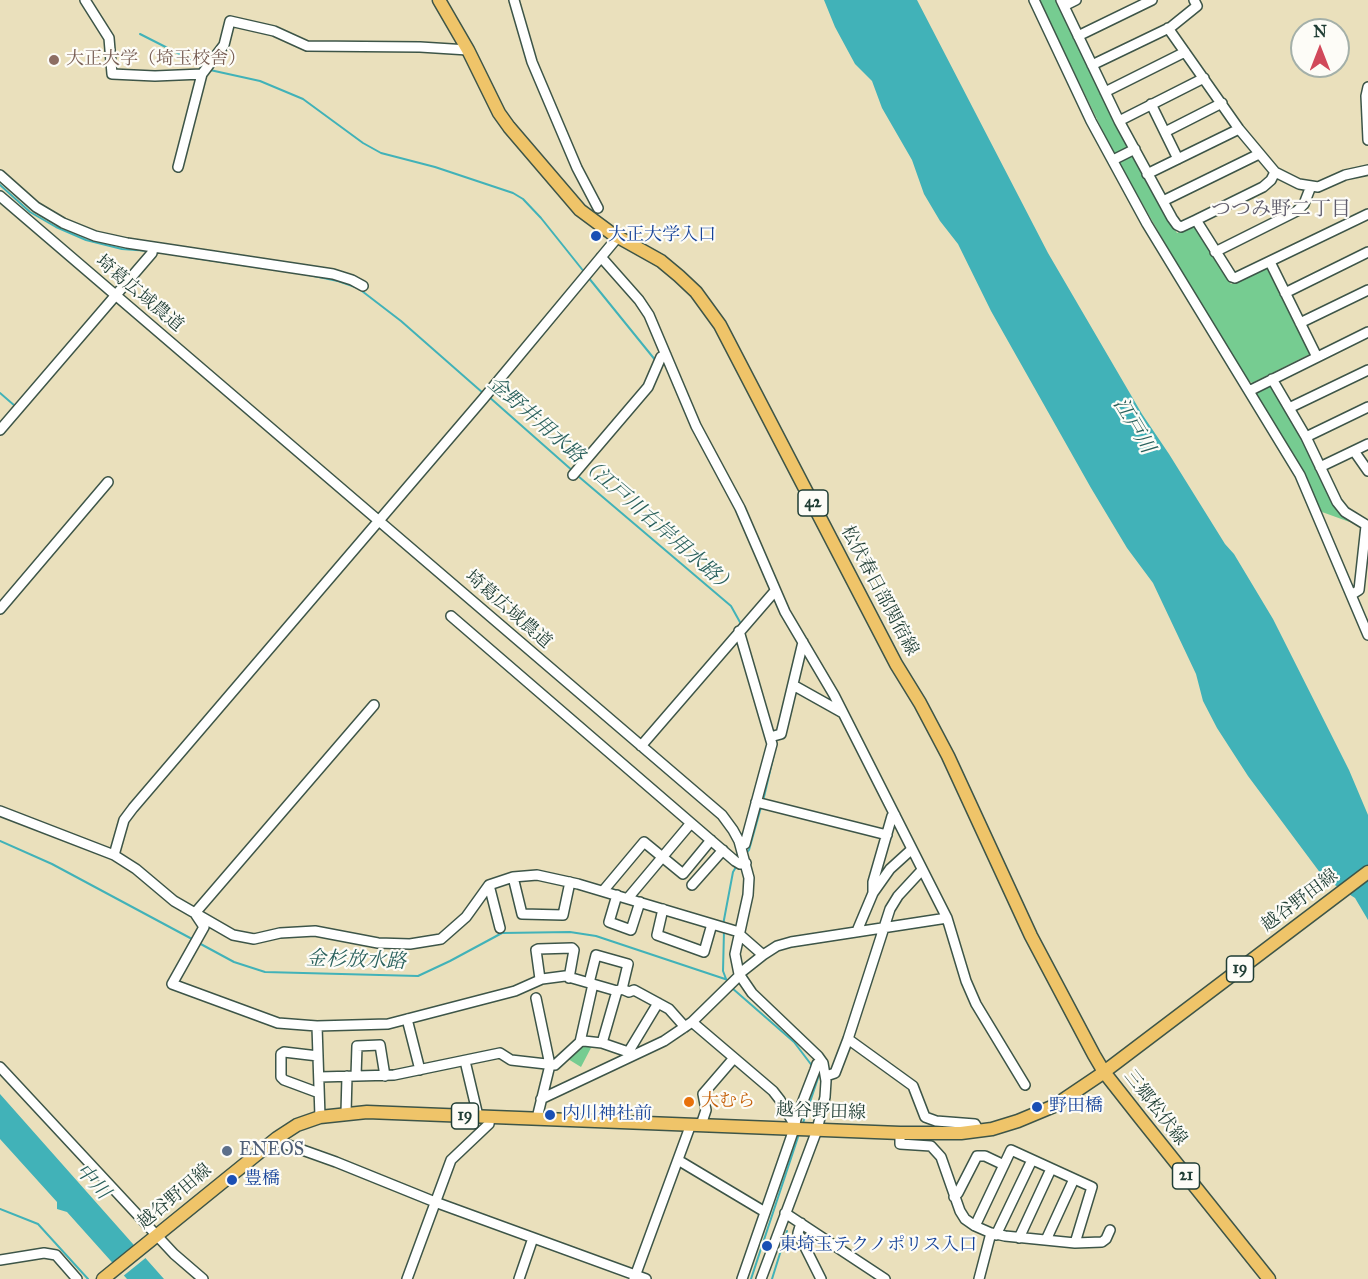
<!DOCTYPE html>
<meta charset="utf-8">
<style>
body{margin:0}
#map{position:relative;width:1368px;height:1279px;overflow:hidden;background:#eae0bc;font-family:"IM FELL Great Primer",serif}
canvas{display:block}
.north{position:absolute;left:1290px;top:18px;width:60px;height:60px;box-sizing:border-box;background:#fdfcf7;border:2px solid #a4b0a9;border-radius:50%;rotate:0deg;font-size:16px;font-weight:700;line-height:24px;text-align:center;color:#1f3d34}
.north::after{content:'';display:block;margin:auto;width:21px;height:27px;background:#d1495b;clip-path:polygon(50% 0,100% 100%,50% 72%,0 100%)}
</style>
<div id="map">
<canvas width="1368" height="1279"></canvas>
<div class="north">N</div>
</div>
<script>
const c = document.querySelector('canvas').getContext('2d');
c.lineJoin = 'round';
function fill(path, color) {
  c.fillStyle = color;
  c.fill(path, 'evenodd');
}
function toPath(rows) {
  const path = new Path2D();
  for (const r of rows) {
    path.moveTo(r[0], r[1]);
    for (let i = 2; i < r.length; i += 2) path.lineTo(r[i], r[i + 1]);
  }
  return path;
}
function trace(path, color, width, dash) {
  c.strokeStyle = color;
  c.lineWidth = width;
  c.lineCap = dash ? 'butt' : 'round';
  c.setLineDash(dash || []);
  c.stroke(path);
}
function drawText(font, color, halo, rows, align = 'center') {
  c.font = font + ' "IM FELL Great Primer","Noto Serif JP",serif';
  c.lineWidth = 4.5;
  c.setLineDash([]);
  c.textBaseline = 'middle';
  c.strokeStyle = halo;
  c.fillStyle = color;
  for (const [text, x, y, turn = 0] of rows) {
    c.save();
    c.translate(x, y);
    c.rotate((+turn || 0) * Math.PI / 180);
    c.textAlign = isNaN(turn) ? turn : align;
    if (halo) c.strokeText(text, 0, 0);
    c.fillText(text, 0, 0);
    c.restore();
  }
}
fill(toPath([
 [1039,0,1059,0,1129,146,1128,149,1117,154,1113,152],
 [1132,154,1177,233,1195,225,1197,226,1231,284,1267,267,1270,269,1311,352,1310,354,1252,383,1249,381,1204,311,1119,163,1121,159],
 [1270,384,1273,385,1334,503,1341,512,1358,525,1322,512,1296,458,1256,394,1257,391],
 [593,1044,581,1067,568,1059,582,1045]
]), '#76cc91');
fill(toPath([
 [824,0,917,0,1048,253,1142,414,1169,454,1225,544,1234,554,1273,619,1349,770,1368,815,1368,920,1355,898,1324,878,1248,776,1217,728,1203,701,1196,674,1153,583,1127,548,1091,488,991,311,958,244,940,221,924,194,912,160,882,108,872,81,855,64,835,27],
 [0,1094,164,1279,127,1279,67,1212,57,1209,57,1202,0,1139]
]), '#41b2b8');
fill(toPath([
 [139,1246,148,1256,122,1277,113,1267]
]), '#eae0bc');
trace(toPath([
 [140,34,205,67],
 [210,70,260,81,303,99,363,143,381,153,435,167,513,193,523,199,541,218,585,273],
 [0,185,30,212,56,227,86,240,122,249,150,251],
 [188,257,263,268],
 [304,274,338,281,358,288,401,321,483,393],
 [588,277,656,361],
 [0,393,15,406,12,409],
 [488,396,574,472],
 [578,476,731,606,741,624],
 [744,633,754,667],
 [763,801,774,754],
 [0,841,52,864,192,939],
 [745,855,749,850,761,807],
 [723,925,733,872,736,867],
 [724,931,723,971,728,984],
 [197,942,234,962,265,972,418,976,450,961,502,933,570,932,596,936,725,979],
 [732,988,794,1042,813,1067],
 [802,1126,819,1075,817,1072],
 [0,1209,38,1224,88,1279],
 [808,1244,826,1279],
 [868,1273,876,1279],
 [751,1279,799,1134],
 [772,1279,787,1231]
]), '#41b2b8', 2);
const minor = toPath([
 [85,0,109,38,112,74,155,76,202,74],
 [514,0,532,62,577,168,598,208],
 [1034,0,1091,121,1147,224,1300,475,1368,635],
 [1061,0,1119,121,1172,218,1177,225,1181,227,1196,220,1232,277,1235,278,1368,214],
 [1064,6,1076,0],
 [1168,28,1239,129,1275,172,1299,184,1318,187,1345,175,1368,170],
 [1078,36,1152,0],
 [1092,65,1171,27,1197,6,1194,0],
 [1368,87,1366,96,1368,140],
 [1105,92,1185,52],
 [1151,104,1178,159],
 [1119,121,1204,78],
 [1165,132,1222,103],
 [1113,160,1135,149],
 [178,167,202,74,224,45,230,21,274,31,307,46,420,47,468,50],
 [1147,174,1239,129],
 [0,175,36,207,63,223,95,236,127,243,333,274,352,280,363,286],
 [0,196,722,815,733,830,739,841,749,878,748,895,735,954,739,974,752,993,818,1056,823,1063,826,1081,825,1097,817,1130,761,1279],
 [1163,201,1259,154],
 [1196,220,1263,187,1271,180,1275,172],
 [1215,252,1297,211,1304,204,1311,186],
 [601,257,639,300,649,315,696,426,740,508,785,612,834,695,947,918,966,981,976,1004,1025,1085],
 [1270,262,1317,357],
 [1285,293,1368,252],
 [1300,323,1368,290],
 [1272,379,1306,437,1337,502,1345,512,1368,526],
 [1249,391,1368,332],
 [1289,408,1368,370],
 [0,430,152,253,153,247],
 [1306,437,1368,407],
 [1354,451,1368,471],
 [1320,467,1368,444],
 [573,475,648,387,661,357,666,355],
 [1351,595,1359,590,1366,526],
 [0,609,108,482],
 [451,616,735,861,740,864,746,863],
 [739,631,772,744,745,844,741,846],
 [793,685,843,713],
 [770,737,781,734,803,642],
 [641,746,775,591],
 [756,802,887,835],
 [0,811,114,855,136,869,174,901,233,935,254,939,280,933,315,931,378,943,410,944,441,939,466,917,489,885,513,877,537,875,578,884,739,932],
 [114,855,124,820,133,808,483,399,617,238],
 [513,877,522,914,563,915,570,882],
 [489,885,500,928],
 [692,885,723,850],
 [603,891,644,842,683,874,711,840],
 [873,893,873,882,892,816,895,815],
 [617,895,609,922,631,930,640,902],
 [628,898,691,823],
 [663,909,657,935,704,952,712,924],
 [195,913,374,705],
 [196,915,204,927,172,984,278,1023,317,1026,388,1024,515,991,542,979,565,976,617,991,622,989,629,992,634,990,669,1009,685,1027],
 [857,931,873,893,890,869,912,849],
 [739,934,763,955],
 [739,974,763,955,777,946,791,942,947,918],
 [540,979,536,950,538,949,572,948,574,950,569,978],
 [589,983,596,955,628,964,622,989],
 [536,998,550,1065,537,1118],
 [407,1019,420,1070],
 [692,1022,773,1091,780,1100,794,1124],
 [317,1026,320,1117],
 [848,1039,913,1086,925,1117,936,1121,975,1124,979,1131],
 [580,1042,593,984],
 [602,1043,617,991],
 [629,1051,658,1003],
 [318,1056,284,1052,281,1054,281,1077,284,1080,319,1093],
 [465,1061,478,1116],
 [0,1067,174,1254,203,1279],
 [356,1076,357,1046,380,1045,385,1076],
 [826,1076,835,1073,848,1039,890,909,898,896,922,870],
 [319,1077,394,1075,500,1053,511,1060,555,1065,580,1042,584,1041,602,1043,634,1054],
 [541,1099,664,1041,692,1022,739,976],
 [346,1113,347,1076],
 [701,1125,706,1110,703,1094,734,1058],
 [900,1133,900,1144,931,1146,941,1157,960,1211,965,1219,975,1226,991,1233,1005,1236,1075,1243,1102,1242,1106,1239,1110,1230],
 [277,1138,280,1142,336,1162,435,1202,646,1279],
 [678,1160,765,1212],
 [954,1197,958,1193,977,1156,985,1156,1004,1165],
 [785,1213,885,1279],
 [801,1223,798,1233,821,1279],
 [975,1226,1011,1150,1092,1187,1075,1243],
 [996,1235,1032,1160],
 [1019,1238,1051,1169],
 [1046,1240,1074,1179],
 [0,1260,44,1253,56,1255,77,1279],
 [407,1279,451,1160,489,1124,490,1117],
 [519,1279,533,1238],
 [634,1279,691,1124],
 [742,1279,794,1129,796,1119,815,1070,817,1064,823,1063],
 [979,1279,991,1233]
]);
const major = toPath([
 [439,0,468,50,499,113,509,127,580,210,611,233,661,261,679,276,696,292,720,325,896,664,920,703,948,756,1031,936,1094,1055,1104,1072,1141,1119,1269,1279],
 [103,1279,277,1138,297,1125,320,1117,367,1112,900,1133,961,1133,992,1129,1018,1121,1054,1106,1100,1075,1368,872]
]);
trace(minor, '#3d5548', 12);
trace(major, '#3d5548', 15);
trace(minor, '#fff', 9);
trace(major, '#efc469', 12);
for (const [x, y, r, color] of [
 [54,60,6,"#8d6e63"],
 [596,236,6,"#1a4fb4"],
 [689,1102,6,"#e8710a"],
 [1037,1107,6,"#1a4fb4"],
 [550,1115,6,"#1a4fb4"],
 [227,1151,6,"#5c6f8a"],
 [232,1180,6,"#1a4fb4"],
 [767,1246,6,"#1a4fb4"]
]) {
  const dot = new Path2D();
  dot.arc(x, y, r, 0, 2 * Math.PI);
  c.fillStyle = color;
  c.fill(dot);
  trace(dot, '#fdfcf7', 2);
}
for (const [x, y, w] of [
 [813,503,30],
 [1240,969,27],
 [465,1116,27],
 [1186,1176,27]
]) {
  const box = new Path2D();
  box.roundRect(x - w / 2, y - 13, w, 26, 4.5);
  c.fillStyle = '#fdfcf7';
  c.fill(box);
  trace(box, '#1f3d34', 1.5);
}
drawText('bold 16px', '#1f3d34', null, [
 ["42",813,503],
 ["19",1240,969],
 ["19",465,1116],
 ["21",1186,1176]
]);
drawText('18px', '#785e54', '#fdfcf7', [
 ["大正大学（埼玉校舎）",66,60]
], 'left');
drawText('18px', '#164399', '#fdfcf7', [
 ["大正大学入口",608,236],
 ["野田橋",1049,1107],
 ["内川神社前",562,1115],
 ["豊橋",244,1180],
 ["東埼玉テクノポリス入口",779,1246]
], 'left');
drawText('18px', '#1f3d34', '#fdfcf7', [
 ["埼葛広域農道",139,294,40],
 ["松伏春日部関宿線",879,591,62],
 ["埼葛広域農道",508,610,41],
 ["越谷野田線",1300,901,-37],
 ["三郷松伏線",1155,1108,52],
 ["越谷野田線",821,1112,2],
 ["越谷野田線",175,1197,-40]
]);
drawText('18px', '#c56008', '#fdfcf7', [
 ["大むら",701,1102]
], 'left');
drawText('18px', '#4e5e75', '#fdfcf7', [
 ["ENEOS",239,1151]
], 'left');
drawText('20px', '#5e5b6b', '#fdfcf7', [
 ["つつみ野二丁目",1281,210]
]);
drawText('italic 20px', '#29605c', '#fdfcf7', [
 ["江戸川",1133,426,59],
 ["金野井用水路（江戸川右岸用水路）",611,486,41],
 ["金杉放水路",356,961,2],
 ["中川",92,1182,47]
]);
</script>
